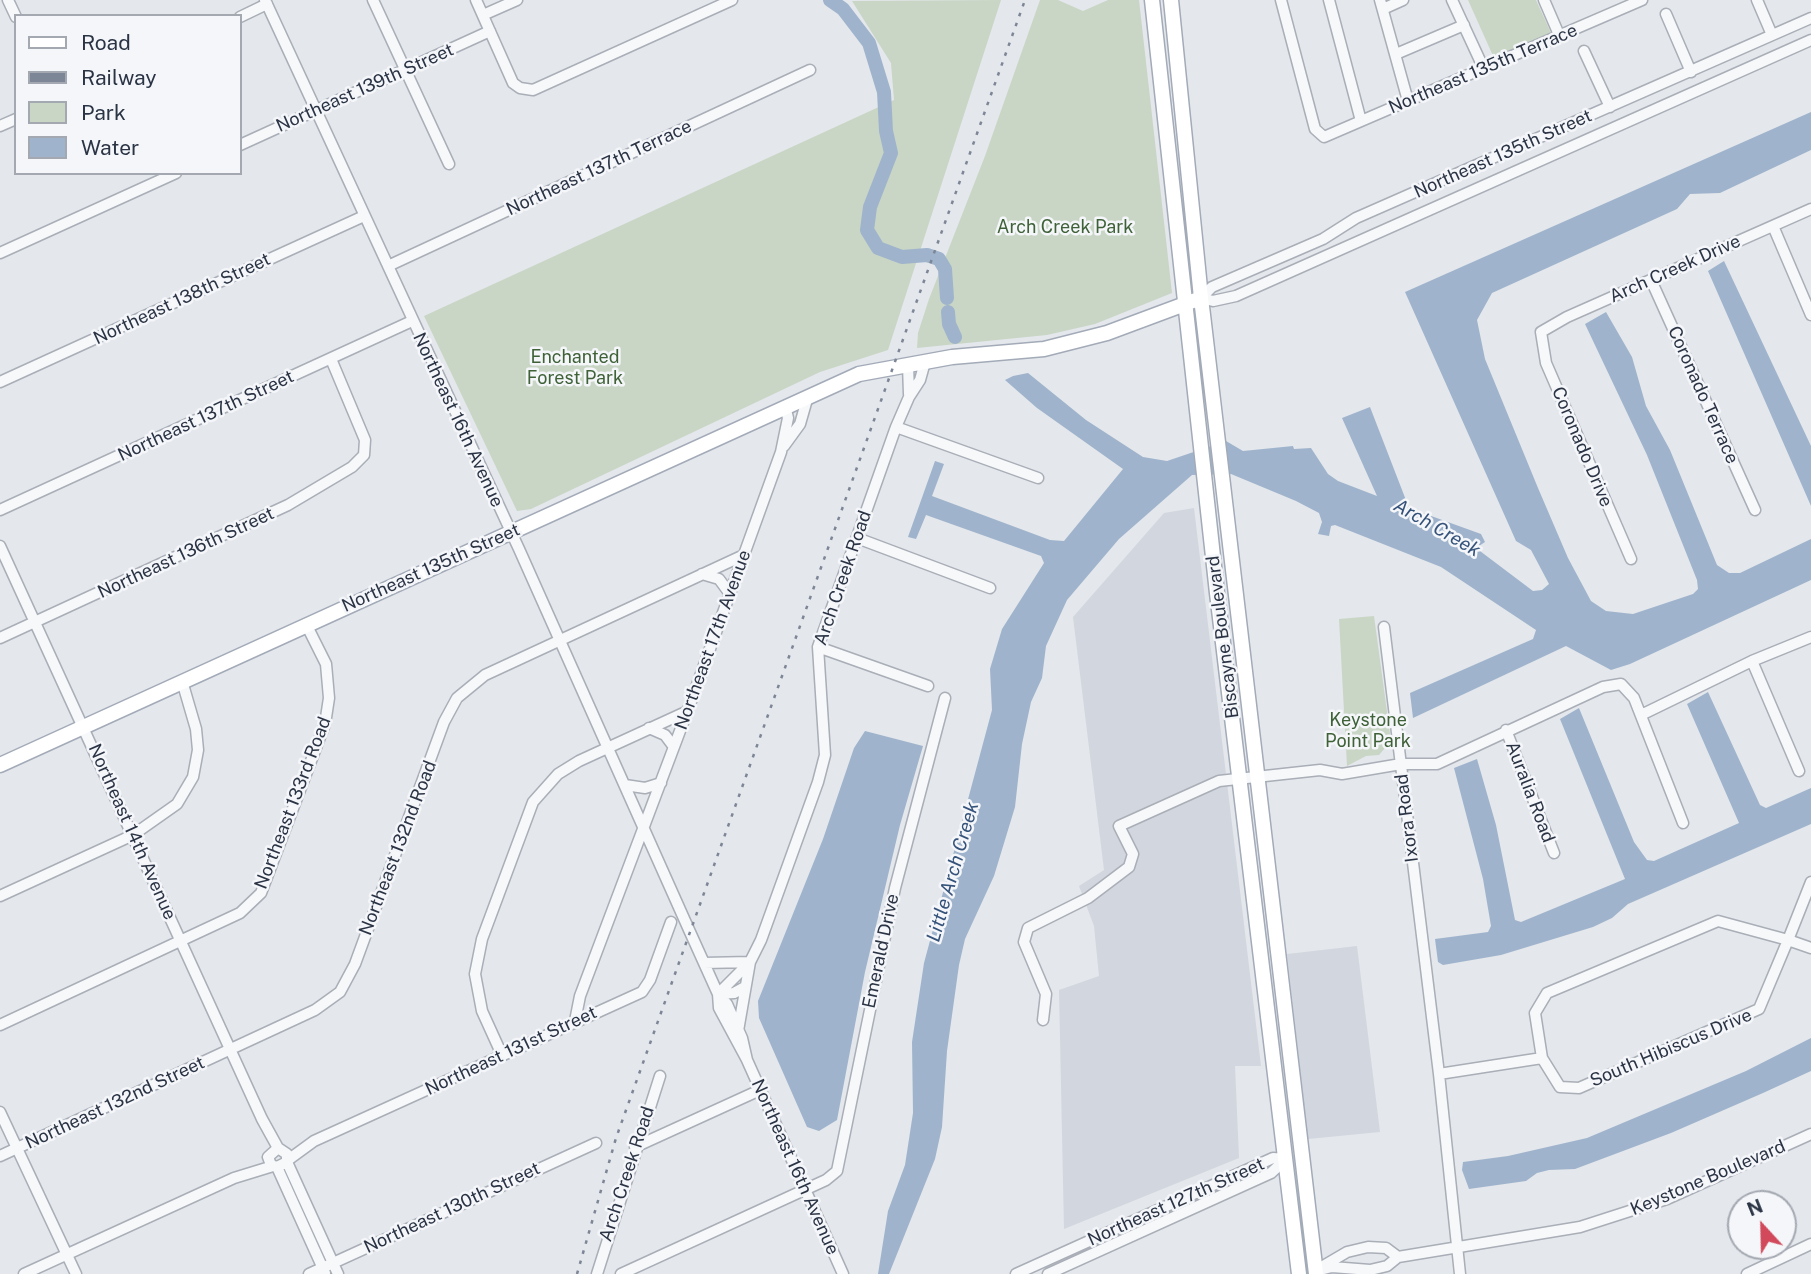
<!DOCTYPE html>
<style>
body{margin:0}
#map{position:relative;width:1811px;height:1274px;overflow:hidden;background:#e4e7ec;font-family:"Public Sans",sans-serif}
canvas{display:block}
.legend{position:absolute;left:14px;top:14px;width:228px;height:161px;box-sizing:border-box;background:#f4f6f9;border:2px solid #a4a8b1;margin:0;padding:9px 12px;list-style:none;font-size:21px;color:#2b3445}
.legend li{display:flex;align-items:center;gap:14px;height:35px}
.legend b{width:35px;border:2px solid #a4a8b1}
.north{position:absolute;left:1727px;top:1190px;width:70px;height:70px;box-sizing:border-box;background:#f4f6f9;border:2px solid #a4a8b1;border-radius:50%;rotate:338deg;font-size:19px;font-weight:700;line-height:28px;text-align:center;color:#2b3445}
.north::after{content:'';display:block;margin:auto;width:24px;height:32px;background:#d1495b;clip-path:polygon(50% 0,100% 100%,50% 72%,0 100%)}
</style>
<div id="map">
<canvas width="1811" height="1274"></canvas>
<ul class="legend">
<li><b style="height:9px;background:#fff"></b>Road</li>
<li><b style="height:9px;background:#7d8696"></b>Railway</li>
<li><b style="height:19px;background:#c9d6c5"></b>Park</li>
<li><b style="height:19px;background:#9fb4cc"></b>Water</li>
</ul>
<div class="north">N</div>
</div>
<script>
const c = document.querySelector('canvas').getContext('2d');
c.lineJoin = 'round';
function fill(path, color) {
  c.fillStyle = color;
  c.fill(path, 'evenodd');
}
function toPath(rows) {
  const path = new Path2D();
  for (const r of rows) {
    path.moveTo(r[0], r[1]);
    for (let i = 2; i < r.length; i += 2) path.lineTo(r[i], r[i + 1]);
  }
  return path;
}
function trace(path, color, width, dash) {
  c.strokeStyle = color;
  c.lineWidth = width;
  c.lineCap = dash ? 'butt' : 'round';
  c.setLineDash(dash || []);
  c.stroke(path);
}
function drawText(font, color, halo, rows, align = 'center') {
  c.font = font + ' "Public Sans",sans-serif';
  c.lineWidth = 5;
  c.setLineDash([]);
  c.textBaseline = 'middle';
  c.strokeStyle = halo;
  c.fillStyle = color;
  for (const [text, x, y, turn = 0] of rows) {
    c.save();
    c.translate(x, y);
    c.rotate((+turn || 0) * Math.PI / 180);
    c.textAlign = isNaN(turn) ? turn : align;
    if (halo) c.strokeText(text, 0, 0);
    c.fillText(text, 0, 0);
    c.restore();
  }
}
fill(toPath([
 [1194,508,1261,1066,1235,1066,1239,1158,1064,1229,1059,990,1099,976,1094,926,1079,886,1104,870,1073,617,1164,513],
 [1357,946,1380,1132,1308,1139,1287,954]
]), '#d2d6de');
fill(toPath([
 [1001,0,888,350,820,372,531,509,517,511,424,316,894,100,891,63,852,1],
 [1040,0,1058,0,1083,11,1108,0,1139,0,1172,293,1095,324,1047,335,917,348,918,333,929,299,985,156],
 [1468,0,1536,0,1551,33,1494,58],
 [1374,616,1391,741,1379,755,1366,756,1347,766,1339,619]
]), '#c9d6c5');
fill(toPath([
 [1811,112,1811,150,1720,193,1690,194,1677,209,1492,293,1477,320,1485,359,1538,488,1568,558,1591,601,1606,611,1633,614,1693,594,1698,589,1697,580,1647,455,1585,324,1606,312,1632,357,1646,406,1670,450,1717,565,1729,573,1740,573,1811,539,1811,580,1630,664,1611,670,1566,646,1413,718,1410,693,1533,639,1536,630,1441,567,1335,525,1331,526,1329,536,1318,534,1322,522,1319,513,1296,501,1231,474,1192,475,1119,539,1067,600,1046,646,1042,678,1031,702,1022,744,1015,807,994,876,965,939,959,965,947,1051,942,1127,935,1159,889,1274,878,1274,888,1211,905,1165,913,1113,912,1042,924,963,992,710,990,669,1002,629,1044,563,1041,556,926,515,916,539,908,537,935,461,944,464,932,496,1050,540,1064,541,1123,469,1037,408,1005,380,1013,376,1028,373,1086,420,1143,457,1167,461,1226,441,1243,451,1293,446,1294,449,1311,448,1328,474,1338,481,1377,496,1342,418,1370,407,1409,508,1481,534,1485,542,1476,548,1533,591,1542,590,1549,584,1531,550,1516,541,1405,292],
 [1724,261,1811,446,1811,506,1708,271],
 [1708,692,1760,805,1766,808,1811,788,1811,824,1628,904,1612,918,1593,927,1501,955,1443,965,1438,962,1435,939,1488,932,1491,926,1483,879,1454,768,1477,759,1496,825,1515,920,1521,922,1625,879,1560,719,1579,708,1634,842,1647,860,1654,861,1739,823,1687,704],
 [865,731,923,746,900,825,865,972,837,1120,819,1131,807,1127,759,1018,758,1001,823,839,854,748],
 [1811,1038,1811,1071,1763,1093,1671,1133,1575,1169,1549,1170,1537,1173,1526,1181,1469,1189,1462,1170,1463,1162,1508,1156,1587,1138,1746,1071]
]), '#9fb4cc');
trace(toPath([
 [830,0,843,9,869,43,884,92,886,131,891,153,870,207,867,230,878,248,902,257,927,255,939,259,945,269,947,298],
 [948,312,949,324,955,337]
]), '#9fb4cc', 14);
const minor = toPath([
 [8,0,16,17],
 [265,0,519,549,690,932,718,994,727,1004,742,1038,747,1060],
 [373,0,449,164],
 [476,0,513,83,520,88,533,90,732,0],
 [1281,0,1315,129,1324,137,1642,0],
 [1329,0,1361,121],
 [1380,0,1408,101],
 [1452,0,1483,67],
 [1544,0,1560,37],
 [1757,0,1772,35],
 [1383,9,1403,0],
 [1666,14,1691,72],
 [483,15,517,0],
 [240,17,267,4],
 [1811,18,1356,218,1323,239,1212,287,1201,298,1213,301,1236,296,1811,40],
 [1584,51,1610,107],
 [1396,54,1464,25],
 [0,126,16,119],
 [240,145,490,31],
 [1773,226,1811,315],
 [0,253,176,173],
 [388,266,810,70],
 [1651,280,1755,510],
 [908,365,909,394],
 [0,382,364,216],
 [896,427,1038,478],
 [784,446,800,424,808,396],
 [0,510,412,321],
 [857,538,990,588],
 [0,546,262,1119,278,1148,287,1154,287,1162,277,1167,271,1165,268,1157,278,1148],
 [1631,559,1546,363,1541,332,1567,317,1811,209],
 [702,574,719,579,730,594],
 [1384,627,1439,1074,1460,1274],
 [0,638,288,505,352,467,364,455,365,440,331,359],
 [818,647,928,686],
 [1752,661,1799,771],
 [1641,715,1752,661,1811,637],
 [649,728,665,735,674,747],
 [1506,730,1554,853],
 [625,785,645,788,661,783],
 [1811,882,1788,940,1759,1009,1579,1088,1560,1087,1542,1058,1535,1013,1547,993,1718,921,1788,940,1811,948],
 [0,896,133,835,177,804,193,777,198,750,196,729,182,681],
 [704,963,750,962],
 [718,994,750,962,761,940,818,782,825,755,818,647,896,427,909,397,920,380,925,362],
 [718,994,719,1008,747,1060,843,1274],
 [718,994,734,993,745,987],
 [1043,1020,1046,994,1024,942,1028,928,1088,898,1129,867,1133,854,1119,826,1219,781,1320,770,1342,774,1401,764,1437,764,1603,687,1621,684,1634,698,1683,823],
 [575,1021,580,996,689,707,781,452,788,418,785,406],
 [0,1025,240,913,261,893,325,724,329,698,326,664,306,624],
 [738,1031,750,962],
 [502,1055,482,1011,475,974,482,939,533,802,558,774,579,761,688,711],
 [1439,1074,1542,1058],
 [0,1112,76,1274],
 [635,1147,760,1090],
 [0,1156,315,1010,340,992,355,964,444,722,457,698,485,675,744,555],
 [288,1160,314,1141,642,992,650,980,671,922],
 [287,1162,338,1274],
 [277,1167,325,1273],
 [1318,1269,1347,1252,1368,1247,1386,1248,1398,1257],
 [1315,1271,1332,1267,1370,1270,1387,1266,1398,1257,1580,1227,1667,1199,1811,1134],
 [24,1274,234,1178,273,1166],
 [309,1274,596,1143],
 [597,1274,660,1076],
 [621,1274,826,1180,837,1171,895,888,945,698],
 [1016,1274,1273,1158,1286,1159],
 [1048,1274,1271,1173,1286,1159],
 [1747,1274,1811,1244]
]);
const major = toPath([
 [1152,0,1217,593,1299,1274],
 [1171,0,1201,298,1316,1274],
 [0,765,859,374,952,357,1044,349,1107,333,1201,298]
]);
trace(minor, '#a9aeb7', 13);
trace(major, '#a3abb8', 17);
trace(minor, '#f7f8fa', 10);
trace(major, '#fff', 14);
trace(toPath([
 [577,1274,616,1138,1025,0]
]), '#7d8696', 2.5, [3.5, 7]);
drawText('18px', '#2b3445', '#f4f6f9', [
 ["Northeast 135th Terrace",1483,69,-23],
 ["Northeast 139th Street",365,88,-24],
 ["Northeast 135th Street",1503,154,-24],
 ["Northeast 137th Terrace",599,168,-25],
 ["Arch Creek Drive",1675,269,-24],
 ["Northeast 138th Street",182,299,-25],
 ["Coronado Terrace",1703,395,66],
 ["Northeast 137th Street",206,416,-25],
 ["Northeast 16th Avenue",458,420,65],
 ["Coronado Drive",1582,447,67],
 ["Northeast 136th Street",186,553,-25],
 ["Northeast 135th Street",431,568,-24],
 ["Arch Creek Road",843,578,-71],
 ["Biscayne Boulevard",1223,637,-97],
 ["Northeast 17th Avenue",713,640,-70],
 ["Auralia Road",1530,792,69],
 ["Northeast 133rd Road",293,803,-69],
 ["Ixora Road",1407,818,-97],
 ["Northeast 14th Avenue",132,832,66],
 ["Northeast 132nd Road",398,848,-69],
 ["Emerald Drive",881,951,-78],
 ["South Hibiscus Drive",1671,1048,-23],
 ["Northeast 131st Street",511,1051,-25],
 ["Northeast 132nd Street",115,1103,-25],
 ["Northeast 16th Avenue",795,1167,66],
 ["Arch Creek Road",627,1174,-72],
 ["Keystone Boulevard",1708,1178,-23],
 ["Northeast 127th Street",1176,1202,-24],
 ["Northeast 130th Street",452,1208,-25]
]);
drawText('18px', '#3f6138', '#f4f6f9', [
 ["Arch Creek Park",1065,227],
 ["Enchanted",575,357],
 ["Forest Park",575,378],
 ["Keystone",1368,720],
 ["Point Park",1368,741]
]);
drawText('italic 19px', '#34527a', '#f4f6f9', [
 ["Arch Creek",1437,528,30],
 ["Little Arch Creek",953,872,-74]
]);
</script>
